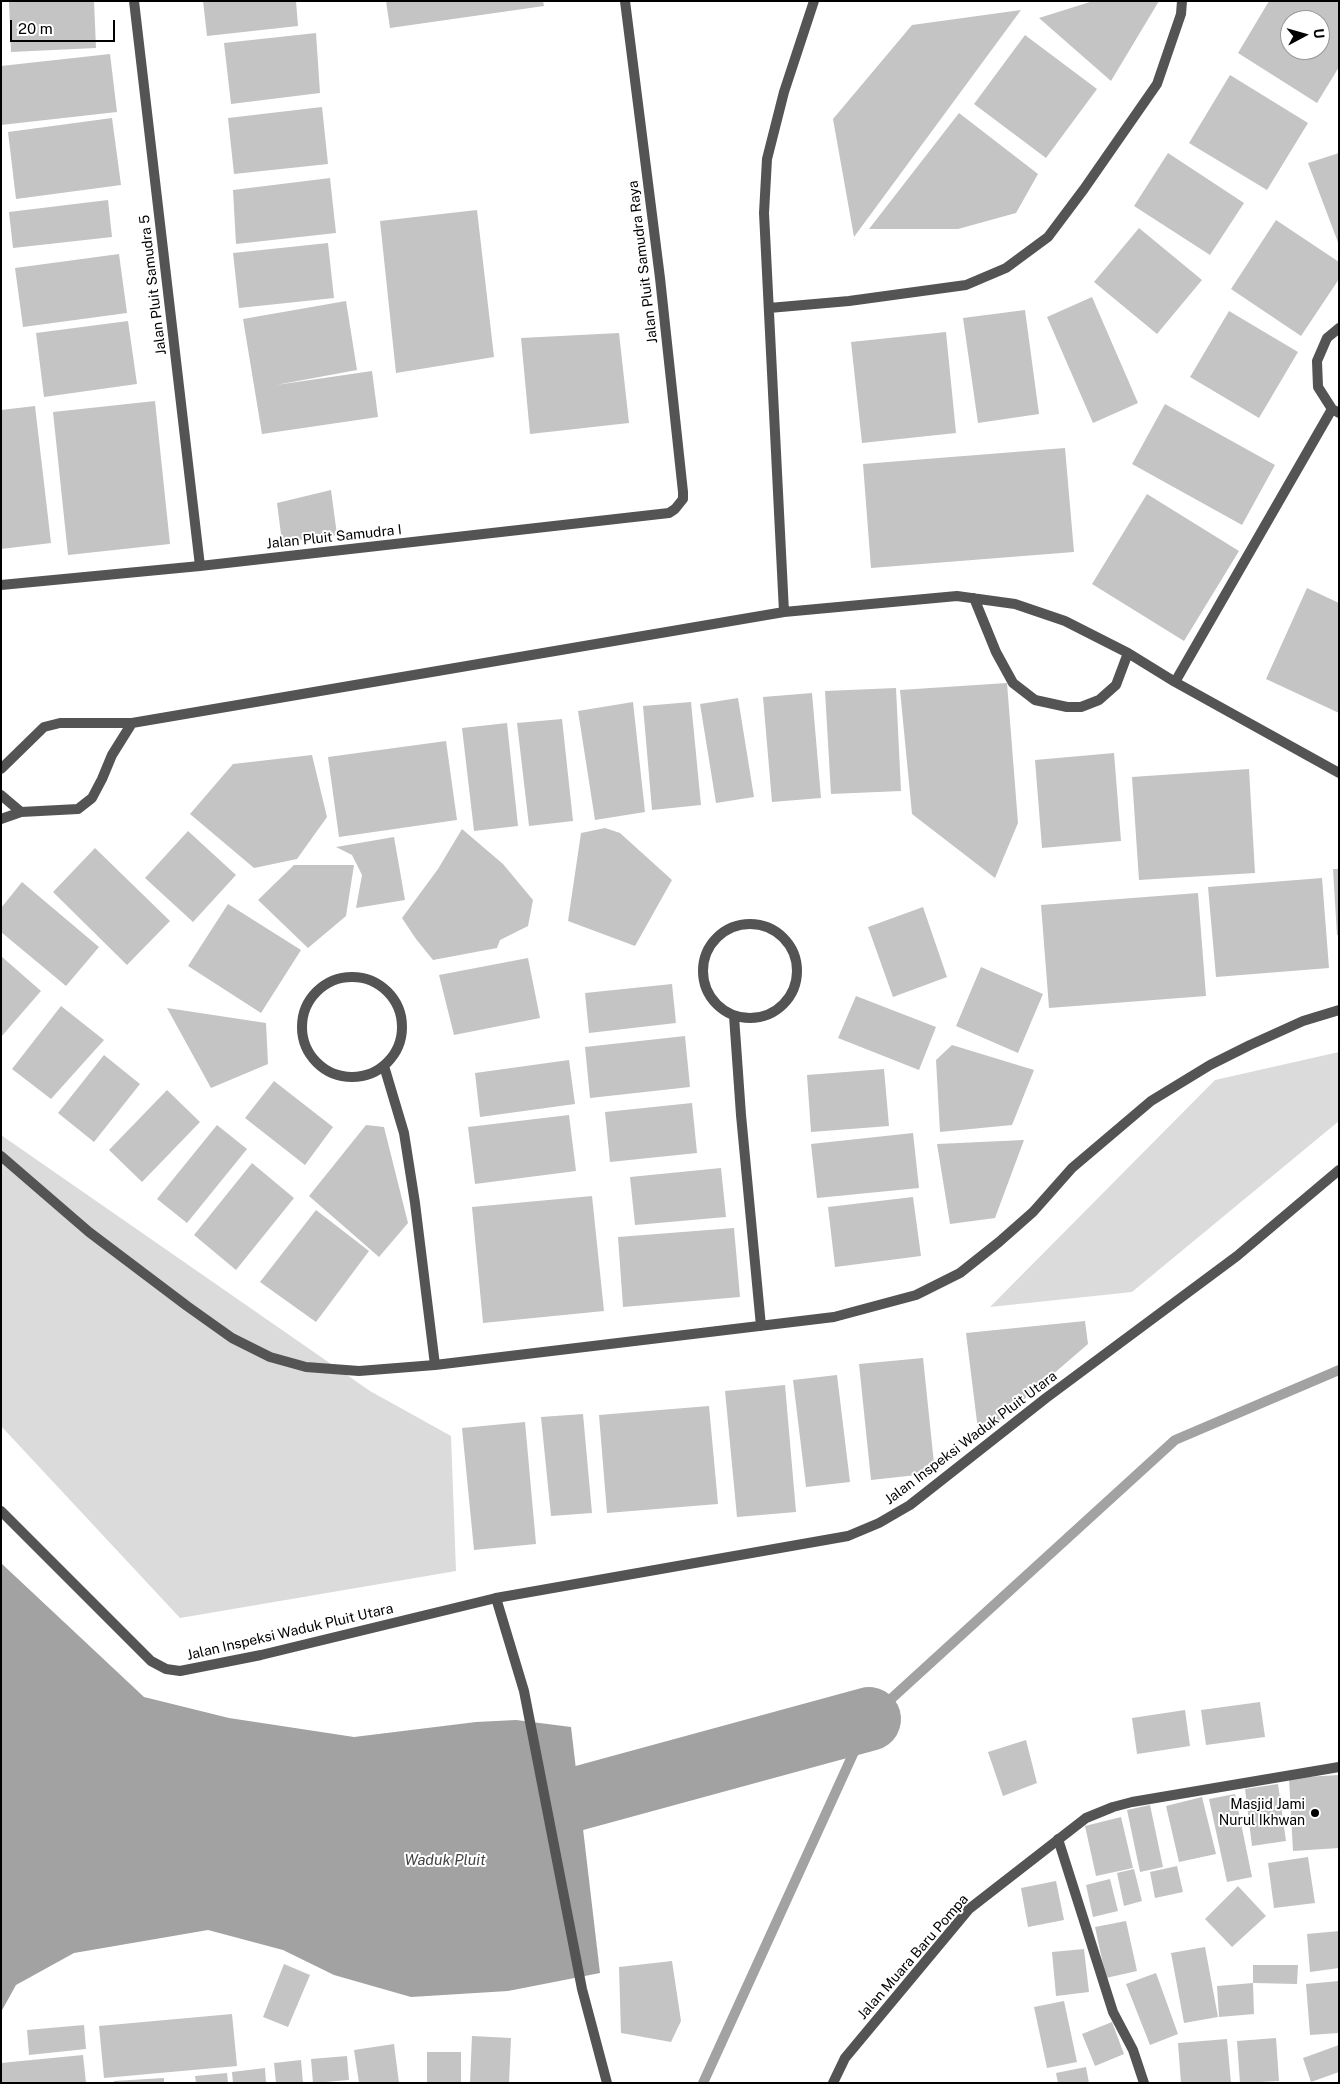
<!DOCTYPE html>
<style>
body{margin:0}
#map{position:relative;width:1340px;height:2084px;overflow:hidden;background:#fff;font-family:"Public Sans",sans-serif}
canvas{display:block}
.frame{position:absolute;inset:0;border:2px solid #000;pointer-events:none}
.north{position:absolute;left:1280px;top:10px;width:50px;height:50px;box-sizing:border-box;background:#fff;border:1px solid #999;border-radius:50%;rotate:84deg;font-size:14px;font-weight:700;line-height:20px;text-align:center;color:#000}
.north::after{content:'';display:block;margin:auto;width:18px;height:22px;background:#000;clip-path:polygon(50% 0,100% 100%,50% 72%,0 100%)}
.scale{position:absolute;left:10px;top:20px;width:105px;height:22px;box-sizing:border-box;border:2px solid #000;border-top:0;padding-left:6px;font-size:15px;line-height:18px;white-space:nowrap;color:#000;-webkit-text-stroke:4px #fff;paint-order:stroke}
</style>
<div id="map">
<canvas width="1340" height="2084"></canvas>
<div class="frame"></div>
<div class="north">U</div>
<div class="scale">20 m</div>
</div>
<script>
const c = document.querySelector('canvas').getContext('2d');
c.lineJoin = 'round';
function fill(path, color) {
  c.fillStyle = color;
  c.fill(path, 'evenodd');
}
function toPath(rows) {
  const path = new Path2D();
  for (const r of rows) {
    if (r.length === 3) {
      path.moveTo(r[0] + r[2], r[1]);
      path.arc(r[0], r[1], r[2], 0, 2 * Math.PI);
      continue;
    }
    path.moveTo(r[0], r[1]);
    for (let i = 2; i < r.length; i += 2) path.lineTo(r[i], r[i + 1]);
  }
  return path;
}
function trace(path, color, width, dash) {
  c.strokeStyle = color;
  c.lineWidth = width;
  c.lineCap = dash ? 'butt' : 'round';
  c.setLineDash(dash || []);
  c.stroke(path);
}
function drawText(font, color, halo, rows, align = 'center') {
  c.font = font + ' "Public Sans",sans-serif';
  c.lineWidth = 4;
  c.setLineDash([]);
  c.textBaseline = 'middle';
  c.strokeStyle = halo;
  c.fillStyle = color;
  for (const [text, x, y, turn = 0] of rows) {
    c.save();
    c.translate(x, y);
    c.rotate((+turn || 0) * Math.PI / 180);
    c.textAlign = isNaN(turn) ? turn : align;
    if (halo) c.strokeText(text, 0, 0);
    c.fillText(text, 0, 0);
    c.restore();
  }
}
fill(toPath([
 [1339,1052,1339,1121,1132,1292,990,1307,1215,1080],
 [1,1135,370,1391,451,1436,456,1571,180,1618,1,1426]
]), '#dbdbdb');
fill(toPath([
 [1,1563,144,1697,229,1718,354,1737,476,1722,516,1720,571,1727,600,1973,508,1991,411,1997,334,1975,283,1950,208,1930,74,1953,16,1985,1,2012]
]), '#a2a2a2');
trace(toPath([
 [703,2083,869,1719,1175,1440,1339,1370]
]), '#a2a2a2', 10);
trace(toPath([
 [495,1821,869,1719]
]), '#a2a2a2', 64);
fill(toPath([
 [9,1,94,1,96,48,11,52],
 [203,1,296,1,298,26,207,36],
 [386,1,543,1,544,6,390,28],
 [1093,1,1159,1,1111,81,1039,18],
 [1269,1,1339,1,1339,67,1317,103,1238,53],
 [1290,20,1320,20,1320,50,1290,50],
 [1021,10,854,237,833,119,912,25],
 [316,33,320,93,231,104,224,43],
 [1025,35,1097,89,1046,158,974,104],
 [110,54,117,112,1,125,1,66],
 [1230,75,1308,123,1267,190,1189,143],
 [322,107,328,164,234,174,228,118],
 [959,113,1038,174,1016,213,958,229,869,229],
 [112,118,121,185,16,199,8,132],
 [1168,153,1244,203,1210,255,1134,206],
 [1339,153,1339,245,1308,163],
 [330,178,336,233,236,244,233,190],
 [108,200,112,237,13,248,9,212],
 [477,210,494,357,396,373,380,221],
 [1276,220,1339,262,1339,279,1301,336,1231,289],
 [1139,228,1202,280,1157,334,1094,282],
 [328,243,334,298,239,308,233,253],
 [119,254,127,313,23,327,15,268],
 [1092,297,1138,403,1093,423,1047,317],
 [346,301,357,370,276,385,372,371,378,417,262,434,243,319],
 [1025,310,1039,414,978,423,963,318],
 [1229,311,1298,352,1259,418,1190,377],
 [128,321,137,384,44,397,36,333],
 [946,332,956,433,862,443,851,342],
 [619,333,629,423,530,434,521,338],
 [155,401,170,544,68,555,53,412],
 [1165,404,1275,465,1242,525,1132,464],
 [35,406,51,543,1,549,1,410],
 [1065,448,1074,552,871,568,863,464],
 [331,490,337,535,282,542,277,503],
 [1147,494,1239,551,1184,641,1092,584],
 [1307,588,1339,603,1339,713,1266,679],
 [1007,683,1018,823,995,878,912,814,900,690],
 [896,688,901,791,831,794,825,691],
 [812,693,821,798,772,802,763,697],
 [738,698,754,797,716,803,700,704],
 [633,702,645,812,595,820,578,711],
 [691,702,701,805,652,810,643,706],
 [562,719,573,821,529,826,517,723],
 [507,723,518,826,474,831,462,728],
 [446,741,457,820,339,837,328,757],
 [1114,753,1121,841,1042,848,1035,760],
 [312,755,327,817,297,859,254,868,190,814,233,764],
 [1249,769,1255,873,1139,880,1132,777],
 [605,828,620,833,672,880,635,946,568,921,581,833],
 [462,829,503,864,533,900,528,926,500,940,497,948,433,960,416,939,402,918,438,869],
 [188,831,236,875,193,922,145,878],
 [394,837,405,900,356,908,362,875,352,855,336,847],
 [95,848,170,921,127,965,53,892],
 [294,865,354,865,346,916,308,948,258,900],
 [1333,869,1339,869,1339,935,1337,935],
 [1322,878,1329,968,1216,977,1208,887],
 [22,882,99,947,66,986,1,932,1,908],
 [1198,893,1206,996,1049,1008,1041,905],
 [228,904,301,950,261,1013,188,966],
 [923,907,947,977,893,997,868,927],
 [1,956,41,991,1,1037],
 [528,958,540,1018,454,1035,439,975],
 [981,967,1043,994,1018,1053,956,1026],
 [672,984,676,1023,589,1033,585,993],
 [856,996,936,1027,919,1070,838,1038],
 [61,1006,104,1040,51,1099,12,1069],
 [167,1008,266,1023,268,1064,211,1088],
 [685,1036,690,1087,590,1098,585,1047],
 [952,1045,1034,1070,1012,1125,940,1132,936,1060],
 [104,1055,140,1084,94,1142,58,1113],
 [569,1060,575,1104,480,1117,475,1073],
 [884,1069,889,1126,811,1132,807,1075],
 [274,1081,333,1127,305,1165,245,1118],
 [167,1090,200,1122,142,1182,109,1150],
 [692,1103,697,1153,610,1162,605,1112],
 [569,1115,576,1171,475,1184,468,1127],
 [217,1125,247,1149,187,1223,157,1199],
 [366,1125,384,1127,408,1223,379,1257,309,1196],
 [913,1133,919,1188,817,1198,811,1144],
 [1024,1140,995,1218,950,1224,937,1144],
 [252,1163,294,1198,236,1270,194,1235],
 [721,1168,726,1217,635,1225,630,1177],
 [592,1196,604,1311,483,1323,472,1207],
 [913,1197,921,1256,835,1267,828,1207],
 [316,1210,369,1251,316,1322,260,1282],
 [734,1228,740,1297,623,1307,618,1237],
 [1085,1321,1088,1344,979,1438,966,1333],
 [923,1358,935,1473,871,1480,859,1364],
 [837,1375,850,1482,806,1487,793,1380],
 [785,1385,796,1512,737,1517,725,1391],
 [709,1406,718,1504,607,1513,599,1415],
 [583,1414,592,1513,551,1516,541,1417],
 [525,1422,536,1544,474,1550,462,1428],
 [1260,1702,1265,1737,1206,1745,1201,1710],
 [1185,1710,1190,1746,1137,1754,1132,1718],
 [1026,1740,1037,1783,1003,1796,988,1752],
 [1339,1775,1339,1848,1293,1851,1289,1778],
 [1278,1784,1286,1841,1252,1846,1245,1789],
 [1235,1794,1252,1877,1227,1882,1209,1799],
 [1202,1797,1216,1854,1179,1862,1166,1806],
 [1150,1805,1163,1867,1140,1872,1127,1810],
 [1121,1817,1133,1868,1096,1876,1085,1826],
 [1308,1857,1315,1903,1274,1908,1268,1863],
 [1177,1866,1183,1892,1155,1898,1150,1872],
 [1134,1869,1142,1901,1124,1906,1117,1873],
 [1110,1879,1118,1911,1093,1917,1086,1885],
 [1056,1881,1064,1920,1028,1927,1021,1888],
 [1238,1886,1266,1916,1232,1947,1205,1919],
 [1126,1921,1137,1971,1106,1978,1095,1927],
 [1339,1931,1339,1968,1310,1972,1307,1934],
 [1205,1947,1218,2017,1184,2023,1171,1953],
 [1084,1949,1089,1992,1056,1996,1052,1952],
 [672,1961,681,2021,671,2042,621,2033,619,1967],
 [284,1964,310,1975,288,2027,263,2017],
 [1253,1965,1298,1965,1297,1984,1253,1983],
 [1156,1973,1178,2034,1150,2045,1126,1984],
 [1339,1981,1339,2033,1310,2035,1306,1984],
 [1253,1983,1254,2014,1219,2017,1217,1986],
 [1064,2001,1077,2062,1047,2068,1034,2007],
 [232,2014,237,2066,104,2078,99,2026],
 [1112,2022,1124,2054,1095,2066,1082,2034],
 [84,2025,86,2049,29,2055,27,2030],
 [472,2036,511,2038,509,2083,470,2083],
 [1276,2038,1279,2081,1240,2083,1237,2041],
 [1227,2039,1231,2083,1181,2083,1178,2043],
 [394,2044,399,2083,359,2083,354,2050],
 [1339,2045,1339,2072,1311,2082,1303,2058],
 [427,2052,461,2052,461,2083,427,2083],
 [83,2055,86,2083,1,2083,1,2063],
 [347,2056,349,2080,313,2083,311,2059],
 [301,2060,303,2083,276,2083,274,2063],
 [1086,2067,1089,2083,1058,2083,1056,2073],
 [265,2068,266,2083,233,2083,232,2072],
 [227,2073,228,2083,196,2083,195,2076],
 [164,2078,164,2083,114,2083,114,2081]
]), '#c4c4c4');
trace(toPath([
 [134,1,200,566],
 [769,308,849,301,966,285,1006,268,1048,237,1084,189,1157,84,1181,14,1182,1],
 [1339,328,1327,338,1317,361,1318,387,1332,409,1339,413],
 [1,585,200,566,669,513,675,509,683,499,683,492,660,278,625,1],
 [974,598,996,652,1013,683,1035,700,1067,707,1081,707,1099,700,1116,685,1128,653],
 [784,612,764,213,767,159,784,92,814,1],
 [1175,682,1332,409],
 [1,769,44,727,60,723,132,723,784,612,957,596,1015,604,1065,621,1128,653,1175,682,1339,773],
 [1,795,21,812],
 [1,819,21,812,78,809,92,798,102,779,112,755,132,723],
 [750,971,47],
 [352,1027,50],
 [734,1016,741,1115,761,1326],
 [384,1066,404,1133,415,1203,435,1365],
 [1,1156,89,1232,187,1306,232,1338,270,1357,306,1367,359,1371,435,1365,834,1317,916,1295,960,1273,999,1242,1033,1212,1072,1168,1151,1101,1210,1065,1250,1045,1303,1021,1339,1010],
 [496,1598,524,1691,582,1989,607,2083],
 [1058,1839,1113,2012,1133,2050,1144,2083]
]), '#545454', 10);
trace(toPath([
 [1,1511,151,1661,166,1669,180,1671,261,1655,496,1598,848,1536,879,1523,910,1505,1046,1398,1237,1256,1339,1170],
 [833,2083,845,2058,969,1909,1086,1818,1113,1807,1132,1802,1339,1767]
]), '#545454', 10);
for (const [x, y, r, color] of [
 [1315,1813,5,"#000"]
]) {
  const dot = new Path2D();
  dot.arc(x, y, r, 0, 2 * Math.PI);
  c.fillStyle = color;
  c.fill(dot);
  trace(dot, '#fff', 2);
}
drawText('14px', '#000', '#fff', [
 ["Jalan Pluit Samudra Raya",643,262,-97],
 ["Jalan Pluit Samudra 5",153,285,-97],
 ["Jalan Pluit Samudra I",334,537,-6],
 ["Jalan Inspeksi Waduk Pluit Utara",971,1438,-37],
 ["Jalan Inspeksi Waduk Pluit Utara",290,1632,-13],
 ["Jalan Muara Baru Pompa",913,1957,-49]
]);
drawText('14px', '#000', '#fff', [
 ["Masjid Jami",1305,1805],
 ["Nurul Ikhwan",1305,1821]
], 'right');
drawText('italic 15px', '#434343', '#fff', [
 ["Waduk Pluit",445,1860]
]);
</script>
